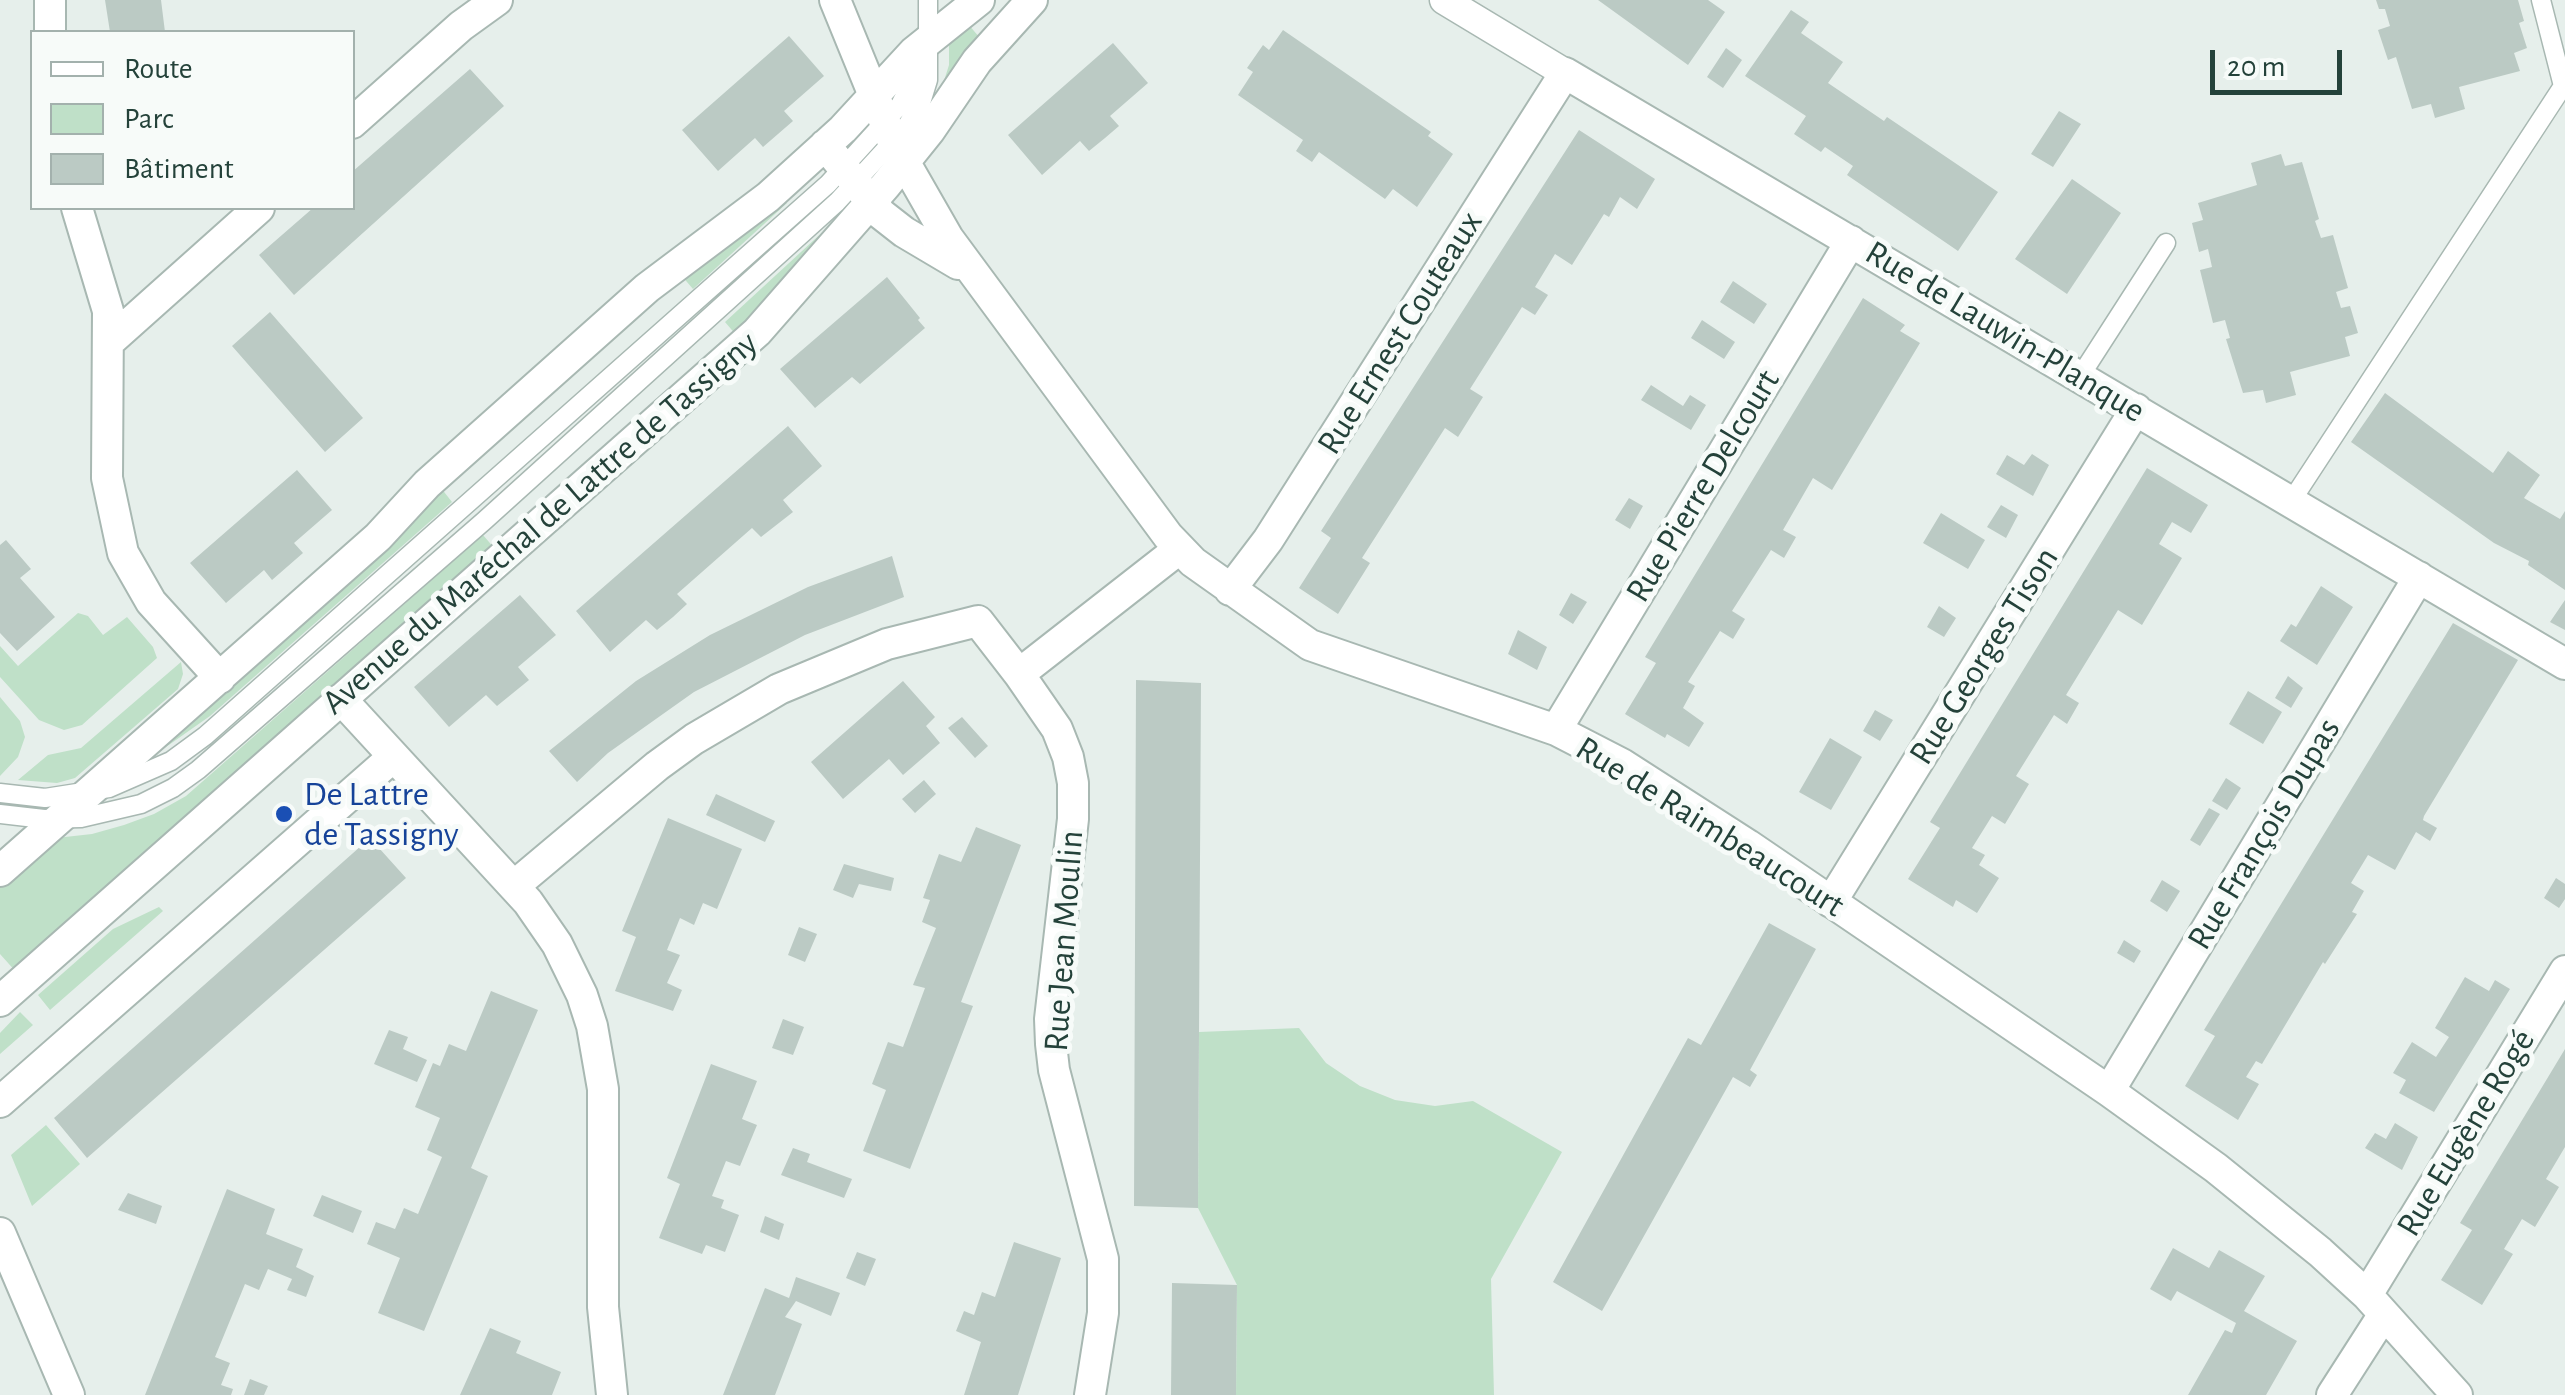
<!DOCTYPE html>
<meta charset="utf-8">
<style>
body{margin:0}
#map{position:relative;width:2565px;height:1395px;overflow:hidden;background:#e6efeb;font-family:"Alegreya Sans",sans-serif}
canvas{display:block}
.legend{position:absolute;left:30px;top:30px;width:325px;height:180px;box-sizing:border-box;background:#f7fbf9;border:2px solid #a3b1ad;margin:0;padding:12px 18px;list-style:none;font-size:30px;color:#24423a}
.legend li{display:flex;align-items:center;gap:20px;height:50px}
.legend b{width:50px;border:2px solid #a3b1ad}
.scale{position:absolute;left:2210px;top:50px;width:132px;height:45px;box-sizing:border-box;border:5px solid #24423a;border-top:0;padding-left:12px;font-size:30px;line-height:35px;white-space:nowrap;color:#24423a;-webkit-text-stroke:8px #f7fbf9;paint-order:stroke}
</style>
<div id="map">
<canvas width="2565" height="1395"></canvas>
<ul class="legend">
<li><b style="height:12px;background:#fff"></b>Route</li>
<li><b style="height:28px;background:#bfe0c8"></b>Parc</li>
<li><b style="height:28px;background:#bbcac4"></b>Bâtiment</li>
</ul>
<div class="scale">20 m</div>
</div>
<script>
const c = document.querySelector('canvas').getContext('2d');
c.lineJoin = 'round';
function fill(path, color) {
  c.fillStyle = color;
  c.fill(path, 'evenodd');
}
function toPath(rows) {
  const path = new Path2D();
  for (const r of rows) {
    path.moveTo(r[0], r[1]);
    for (let i = 2; i < r.length; i += 2) path.lineTo(r[i], r[i + 1]);
  }
  return path;
}
function trace(path, color, width, dash) {
  c.strokeStyle = color;
  c.lineWidth = width;
  c.lineCap = dash ? 'butt' : 'round';
  c.setLineDash(dash || []);
  c.stroke(path);
}
function drawText(font, color, halo, rows, align = 'center') {
  c.font = font + ' "Alegreya Sans",sans-serif';
  c.lineWidth = 10;
  c.setLineDash([]);
  c.textBaseline = 'middle';
  c.strokeStyle = halo;
  c.fillStyle = color;
  for (const [text, x, y, turn = 0] of rows) {
    c.save();
    c.translate(x, y);
    c.rotate((+turn || 0) * Math.PI / 180);
    c.textAlign = isNaN(turn) ? turn : align;
    if (halo) c.strokeText(text, 0, 0);
    c.fillText(text, 0, 0);
    c.restore();
  }
}
fill(toPath([
 [968,24,980,38,943,84,949,65,949,41],
 [781,203,787,203,693,289,681,275],
 [827,228,829,235,737,336,725,322],
 [441,488,452,502,210,716,156,754,154,752],
 [483,535,495,549,17,973,0,954,0,887,56,838,92,834,124,825,154,814,186,796],
 [78,613,88,616,103,635,127,617,153,647,157,658,82,725,64,730,39,720,0,677,0,646,18,666],
 [181,662,183,674,178,689,75,778,57,783,18,780,48,755,81,748],
 [0,697,20,721,25,737,18,757,0,776],
 [159,907,163,911,50,1010,38,995,113,929],
 [20,1012,33,1025,0,1054,0,1033],
 [1299,1028,1326,1063,1360,1086,1395,1100,1435,1106,1473,1101,1562,1152,1491,1279,1494,1395,1236,1395,1237,1285,1198,1208,1199,1032],
 [46,1125,80,1164,32,1206,11,1155]
]), '#bfe0c8');
fill(toPath([
 [105,0,161,0,165,32,110,32],
 [1598,0,1708,0,1725,12,1688,65],
 [2376,0,2518,0,2524,21,2519,23,2527,48,2514,53,2520,71,2459,87,2465,109,2435,118,2431,104,2412,109,2396,57,2388,60,2378,30,2390,26,2385,9,2379,9],
 [1791,10,1809,22,1801,33,1843,62,1828,83,1884,121,1887,117,1998,192,1958,251,1847,175,1853,166,1825,147,1821,152,1794,134,1806,116,1745,76],
 [1283,30,1431,132,1428,136,1453,154,1417,207,1393,189,1385,199,1319,152,1312,162,1296,151,1303,140,1238,95,1253,72,1247,68,1263,45,1269,50],
 [789,36,824,76,784,111,793,121,763,147,755,138,718,171,682,130],
 [1113,43,1148,83,1110,116,1119,126,1105,138,1089,151,1080,141,1042,175,1008,135],
 [1726,48,1742,60,1723,88,1707,77],
 [470,69,504,106,294,295,259,255,313,208,352,208,352,172],
 [2059,111,2081,124,2053,167,2031,154],
 [1579,130,1655,179,1637,209,1620,197,1609,217,1604,214,1572,265,1555,254,1535,287,1548,295,1535,315,1522,307,1470,389,1483,397,1458,437,1445,428,1362,558,1370,563,1338,614,1299,588,1331,538,1321,531],
 [2281,154,2285,166,2302,162,2319,219,2315,221,2321,238,2333,235,2348,288,2336,292,2341,308,2350,306,2358,333,2345,337,2350,356,2290,372,2296,395,2266,403,2263,390,2243,393,2226,339,2230,338,2225,320,2213,323,2200,270,2212,267,2208,249,2199,252,2192,223,2203,220,2198,203,2257,185,2251,163],
 [2072,179,2121,213,2067,294,2015,259],
 [887,277,920,318,918,320,925,328,860,384,852,377,815,408,780,369],
 [1733,281,1767,304,1754,324,1720,302],
 [1863,298,1905,325,1900,331,1920,343,1832,490,1813,478,1783,530,1796,537,1784,558,1771,550,1732,611,1745,619,1733,639,1720,631,1688,682,1695,686,1683,708,1704,723,1689,747,1667,734,1665,738,1625,714,1656,663,1645,657],
 [270,312,363,418,325,452,232,346],
 [1702,320,1735,342,1724,359,1691,338],
 [1651,385,1683,406,1690,395,1706,405,1691,430,1641,400],
 [2385,393,2493,473,2508,451,2540,475,2524,498,2560,519,2565,511,2565,590,2528,565,2529,561,2494,543,2351,442],
 [788,426,822,466,783,500,793,512,761,537,752,528,677,594,687,604,673,617,657,630,646,620,610,652,576,611],
 [2032,454,2049,465,2033,496,1996,474,2007,455,2024,465],
 [2147,468,2208,505,2191,533,2172,522,2159,544,2182,558,2142,625,2118,610,2066,695,2079,703,2067,724,2054,715,2016,776,2029,784,2005,824,1992,816,1972,848,1985,855,1979,865,1999,878,1977,913,1956,900,1953,907,1908,879,1940,828,1930,822],
 [297,470,332,510,294,543,303,553,272,580,264,570,226,603,190,563],
 [1629,498,1643,506,1630,529,1615,520],
 [2001,505,2018,515,2006,538,1987,527],
 [1941,513,1985,540,1968,569,1923,543],
 [6,540,31,569,20,578,55,617,17,651,0,633,0,545],
 [892,556,904,597,805,635,694,692,608,753,577,782,549,751,636,681,710,635,808,587],
 [2321,586,2353,607,2317,665,2280,641,2291,624,2296,627],
 [1571,593,1587,602,1573,624,1559,615],
 [520,595,556,635,518,667,529,680,497,706,486,695,449,727,414,687],
 [2565,600,2565,630,2550,622],
 [1939,606,1956,618,1944,637,1927,627],
 [2453,623,2518,660,2424,816,2423,820,2437,828,2430,841,2416,832,2395,870,2368,855,2351,883,2364,891,2352,912,2357,914,2325,964,2323,962,2262,1064,2256,1061,2246,1077,2259,1084,2238,1120,2185,1086,2215,1036,2204,1030],
 [1518,630,1547,647,1537,670,1508,654],
 [2288,676,2303,688,2291,708,2275,698],
 [1136,680,1201,683,1198,1208,1134,1206],
 [903,681,935,717,926,726,940,743,903,775,889,759,843,799,811,762],
 [2248,691,2282,712,2263,744,2229,724],
 [1875,710,1893,720,1880,741,1863,731],
 [962,717,988,746,975,758,948,728],
 [1830,738,1862,757,1831,810,1799,792],
 [2226,778,2241,788,2227,810,2212,801],
 [924,780,936,794,915,813,902,799],
 [716,794,775,821,765,842,706,815],
 [2209,808,2220,814,2200,846,2190,840],
 [668,818,742,849,717,909,703,903,694,925,680,918,667,950,680,955,667,983,682,990,673,1011,615,991,636,937,622,931],
 [976,827,1021,845,961,1002,973,1006,910,1169,863,1151,886,1090,872,1084,888,1042,903,1047,925,988,913,985,936,928,922,922,930,900,923,898,939,854,961,862],
 [370,838,406,878,87,1158,54,1118],
 [844,864,894,878,891,891,859,884,853,898,833,890],
 [2556,878,2565,884,2565,899,2559,908,2544,898],
 [2162,880,2180,891,2167,912,2150,901],
 [1769,923,1816,949,1750,1070,1757,1075,1750,1087,1733,1077,1602,1311,1553,1282,1688,1038,1701,1045],
 [799,927,817,934,805,962,788,955],
 [2124,940,2141,951,2134,963,2117,953],
 [2465,977,2489,991,2495,980,2510,989,2434,1112,2399,1093,2406,1080,2393,1073,2412,1042,2436,1057,2449,1037,2435,1028],
 [491,991,538,1010,471,1168,488,1176,424,1331,378,1313,400,1258,367,1244,376,1222,395,1229,404,1208,418,1214,442,1157,427,1150,440,1118,415,1107,433,1063,440,1066,449,1044,466,1051],
 [783,1019,804,1027,793,1055,772,1048],
 [389,1030,408,1037,403,1049,427,1060,417,1082,374,1064],
 [2565,1049,2565,1147,2546,1179,2559,1187,2535,1227,2522,1219,2504,1249,2513,1254,2482,1305,2441,1280,2472,1230,2460,1223],
 [711,1064,757,1081,742,1119,757,1125,740,1166,726,1161,712,1196,724,1200,721,1208,739,1215,725,1252,706,1245,702,1254,659,1238,680,1184,667,1178],
 [2395,1123,2418,1137,2402,1170,2365,1148,2375,1133,2386,1139],
 [793,1148,810,1154,807,1162,852,1179,844,1198,781,1175],
 [227,1189,275,1209,266,1234,303,1249,296,1267,314,1276,306,1297,287,1290,292,1279,268,1269,259,1290,245,1284,215,1357,230,1363,221,1385,233,1389,231,1395,145,1395],
 [128,1193,162,1206,156,1224,118,1210],
 [322,1195,362,1211,353,1233,313,1216],
 [765,1216,784,1224,779,1240,760,1232],
 [1014,1242,1061,1258,1018,1395,964,1395,981,1342,956,1331,964,1311,974,1315,982,1292,995,1297],
 [2173,1248,2209,1268,2219,1250,2265,1276,2244,1311,2297,1341,2266,1395,2188,1395,2225,1330,2232,1333,2236,1323,2177,1291,2171,1301,2150,1289],
 [857,1252,876,1259,865,1286,846,1278],
 [796,1277,840,1293,831,1316,796,1301,785,1317,802,1324,775,1395,723,1395,765,1288,789,1298],
 [1172,1283,1237,1285,1236,1395,1171,1395],
 [490,1328,521,1341,516,1353,561,1372,552,1395,460,1395],
 [250,1379,268,1386,264,1395,244,1395]
]), '#bbcac4');
const service = toPath([
 [2081,375,2166,243],
 [2292,500,2563,86,2541,0],
 [0,793,45,798,109,788,171,761,205,736,828,184,900,105,923,60],
 [0,814,44,819,81,818,141,804,173,788,198,770,484,521,837,202,906,127,921,103,928,80,928,0]
]);
const pedestrian = toPath([
 [1444,0,1565,73]
]);
const minor = toPath([
 [835,0,893,142,948,238,1168,536,1193,562,1310,645,1556,730,1622,764,1748,845,2109,1091,2216,1168,2320,1252,2367,1295,2457,1395],
 [50,32,50,0],
 [352,123,461,26,497,0],
 [825,145,881,214,904,232,958,264],
 [77,208,108,311,107,478,123,553,151,602,220,678],
 [110,341,259,208],
 [1230,590,1268,540,1565,73,2565,664],
 [1019,674,1057,729,1068,757,1073,783,1073,819,1050,1019,1051,1044,1054,1070,1103,1259,1103,1313,1090,1395],
 [341,699,528,902,557,944,582,995,592,1026,603,1089,603,1307,612,1395],
 [1556,730,1851,241],
 [0,871,378,537,427,484,647,288,768,197,843,129,914,52,979,0],
 [514,886,657,766,694,739,779,689,887,644,978,621,1019,674,1179,549],
 [1831,902,2136,409],
 [0,1001,757,332,885,186,930,130,977,61,1032,0],
 [2109,1091,2419,577],
 [0,1102,393,757],
 [0,1233,69,1395],
 [2367,1295,2565,971],
 [2332,1395,2384,1314]
]);
trace(service, '#a8b8b2', 21);
trace(pedestrian, '#a8b8b2', 31);
trace(minor, '#a8b8b2', 34);
trace(service, '#fff', 18);
trace(pedestrian, '#fff', 28);
trace(minor, '#fff', 30);
for (const [x, y, r, color] of [
 [284,814,10,"#1a4fb4"]
]) {
  const dot = new Path2D();
  dot.arc(x, y, r, 0, 2 * Math.PI);
  c.fillStyle = color;
  c.fill(dot);
  trace(dot, '#f7fbf9', 4);
}
drawText('35px', '#24423a', '#f7fbf9', [
 ["Rue de Lauwin-Planque",2005,332,31],
 ["Rue Ernest Couteaux",1400,333,-58],
 ["Rue Pierre Delcourt",1703,486,-59],
 ["Avenue du Maréchal de Lattre de Tassigny",540,523,-41],
 ["Rue Georges Tison",1984,656,-58],
 ["Rue de Raimbeaucourt",1710,827,32],
 ["Rue François Dupas",2264,834,-59],
 ["Rue Jean Moulin",1064,941,-86],
 ["Rue Eugène Rogé",2466,1133,-59]
]);
drawText('35px', '#164399', '#f7fbf9', [
 ["De Lattre",304,794],
 ["de Tassigny",304,834]
], 'left');
</script>
